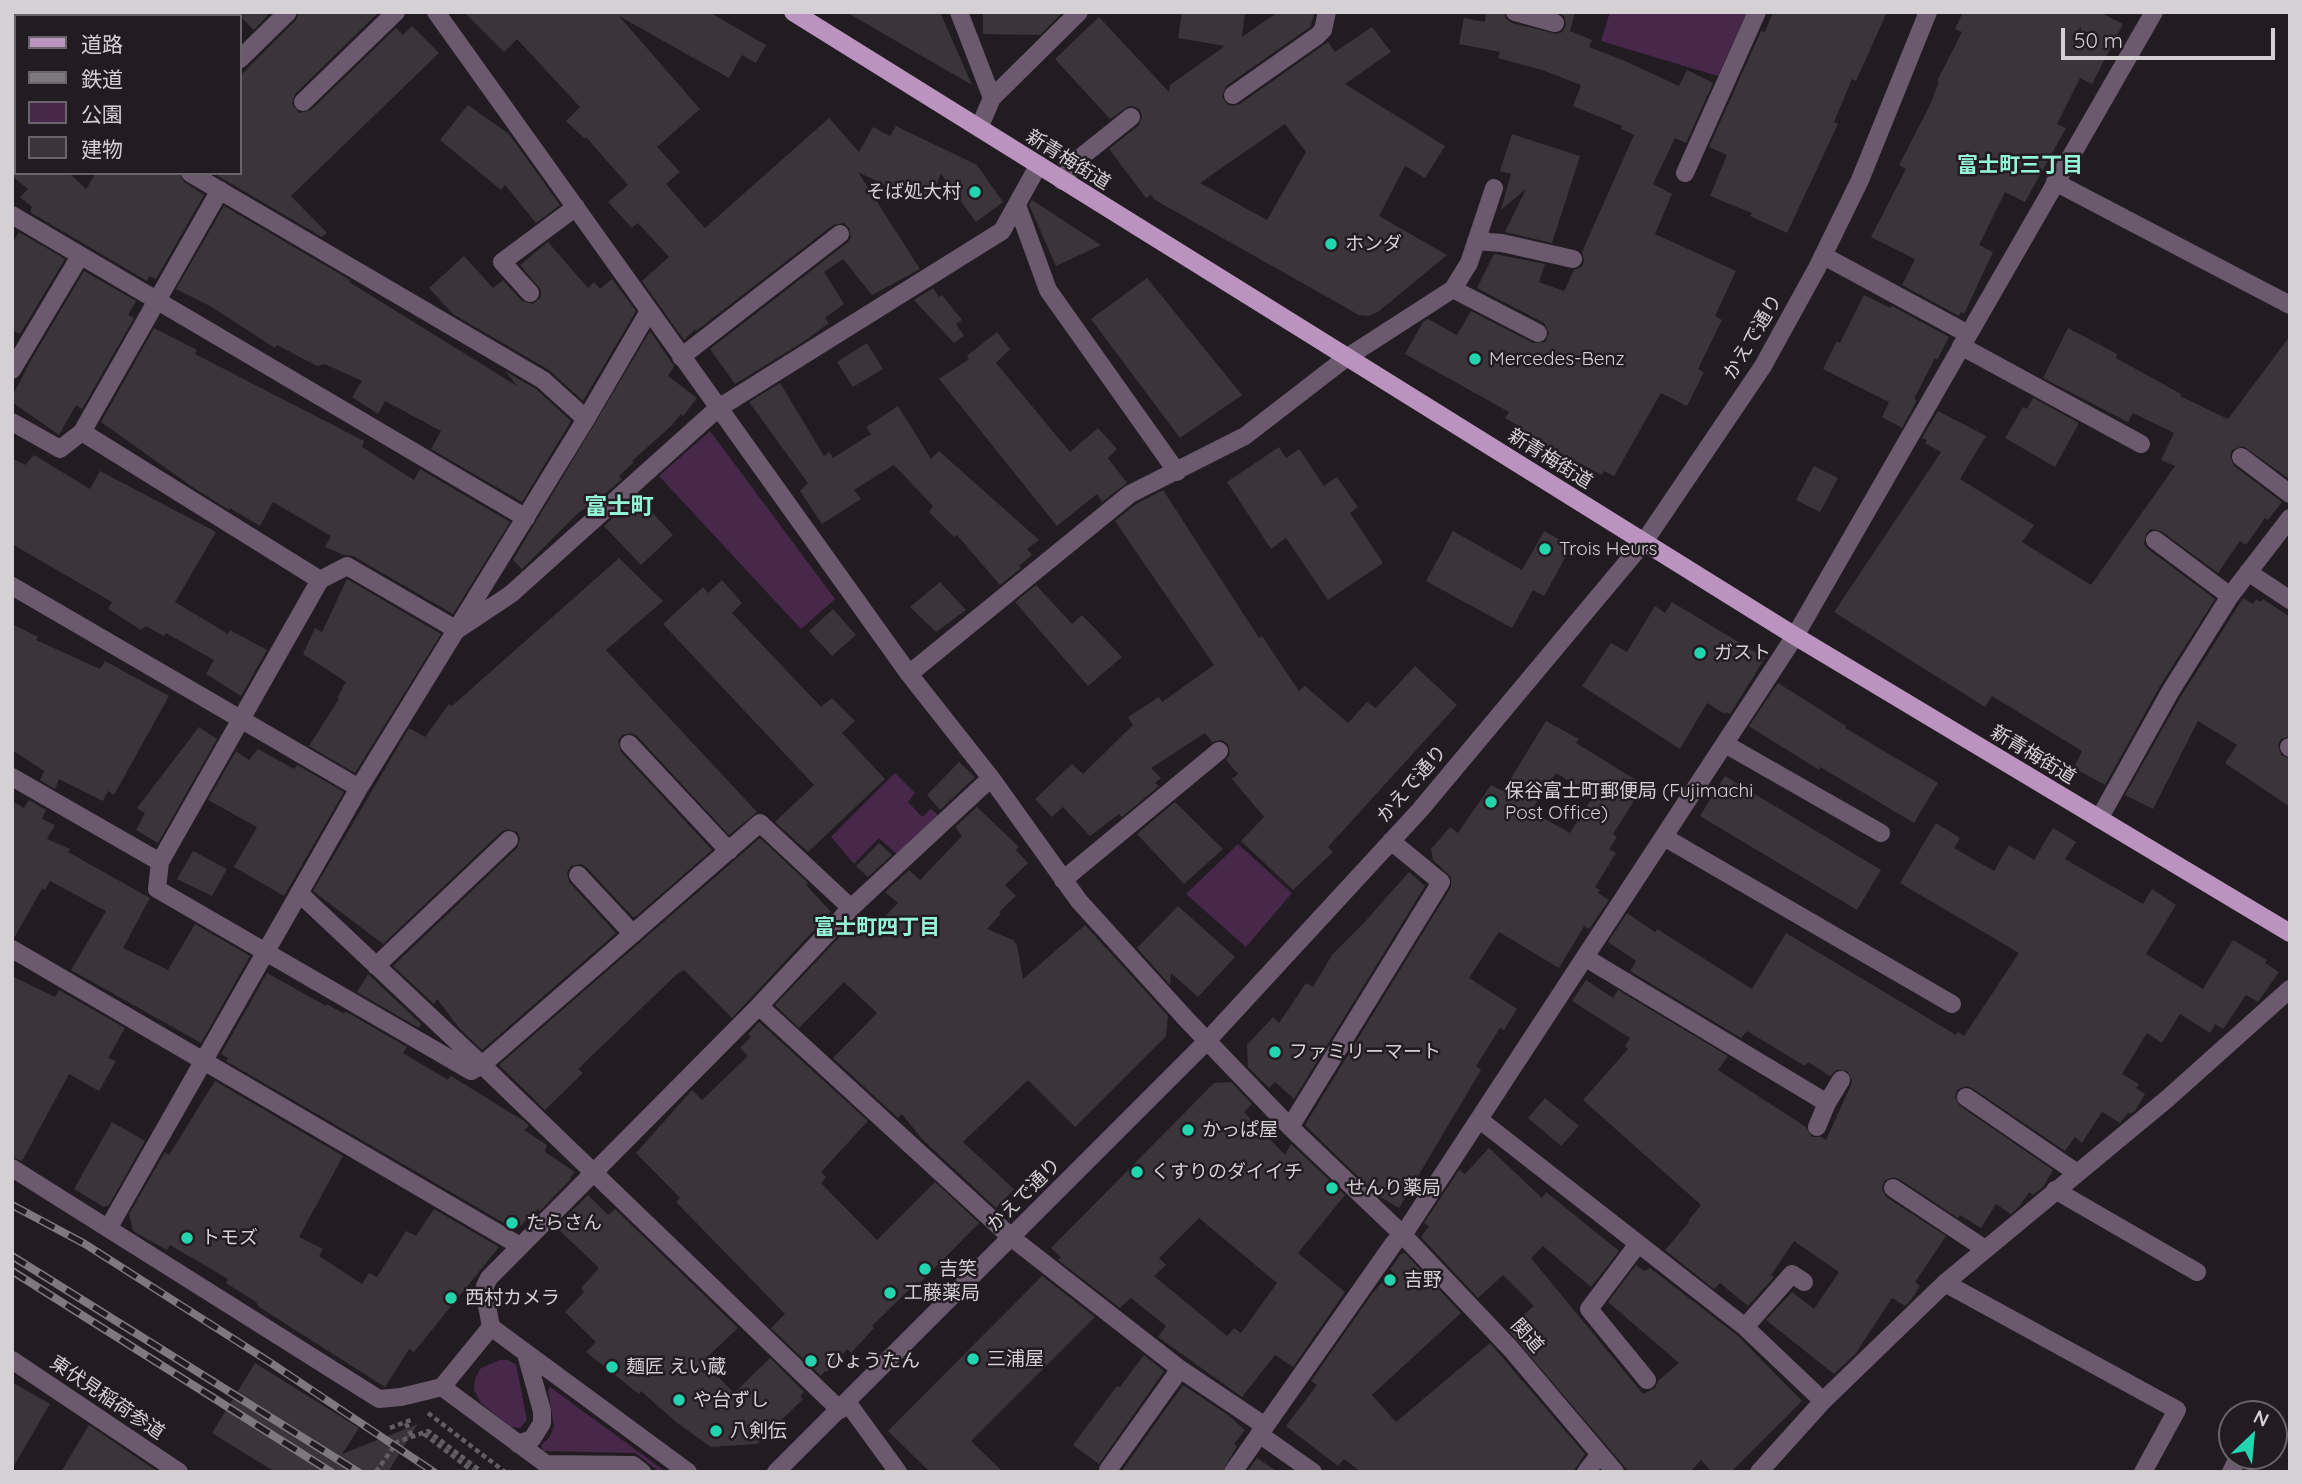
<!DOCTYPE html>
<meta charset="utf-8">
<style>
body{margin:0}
#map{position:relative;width:2302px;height:1484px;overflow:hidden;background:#221c22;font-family:Quicksand,"Noto Sans JP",sans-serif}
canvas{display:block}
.frame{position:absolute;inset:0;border:14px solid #d4d0d4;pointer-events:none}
.legend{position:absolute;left:14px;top:14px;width:228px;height:161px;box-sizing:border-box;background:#221c22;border:2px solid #696469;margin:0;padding:9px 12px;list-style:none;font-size:21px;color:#d4d0d4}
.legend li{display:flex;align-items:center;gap:14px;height:35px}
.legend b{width:35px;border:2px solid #696469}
.north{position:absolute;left:2218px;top:1400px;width:70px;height:70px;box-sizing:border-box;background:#221c22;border:2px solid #696469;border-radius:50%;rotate:26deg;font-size:19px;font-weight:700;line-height:28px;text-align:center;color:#d4d0d4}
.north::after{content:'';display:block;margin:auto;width:24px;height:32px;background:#22d5af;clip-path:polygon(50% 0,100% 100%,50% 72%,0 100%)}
.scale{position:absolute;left:2061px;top:28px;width:214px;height:32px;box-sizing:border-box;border:4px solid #d4d0d4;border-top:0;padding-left:9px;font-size:21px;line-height:24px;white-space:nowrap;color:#d4d0d4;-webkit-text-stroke:5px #221c22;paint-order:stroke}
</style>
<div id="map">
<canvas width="2302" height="1484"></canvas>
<div class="frame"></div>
<ul class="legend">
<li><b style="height:9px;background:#ba94be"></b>道路</li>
<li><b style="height:9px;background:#7e797e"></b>鉄道</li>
<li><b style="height:19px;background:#47284a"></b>公園</li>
<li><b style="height:19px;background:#3b343b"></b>建物</li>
</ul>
<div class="north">N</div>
<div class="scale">50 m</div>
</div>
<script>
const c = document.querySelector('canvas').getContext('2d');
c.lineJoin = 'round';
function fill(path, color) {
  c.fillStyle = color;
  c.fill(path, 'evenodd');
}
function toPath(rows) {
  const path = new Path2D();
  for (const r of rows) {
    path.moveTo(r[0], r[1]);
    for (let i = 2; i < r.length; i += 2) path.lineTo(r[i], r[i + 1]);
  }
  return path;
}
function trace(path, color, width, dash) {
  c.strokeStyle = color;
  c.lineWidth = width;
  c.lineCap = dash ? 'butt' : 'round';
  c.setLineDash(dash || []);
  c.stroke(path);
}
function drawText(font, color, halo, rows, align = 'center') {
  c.font = font + ' Quicksand,"Noto Sans JP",sans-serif';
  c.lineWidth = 5;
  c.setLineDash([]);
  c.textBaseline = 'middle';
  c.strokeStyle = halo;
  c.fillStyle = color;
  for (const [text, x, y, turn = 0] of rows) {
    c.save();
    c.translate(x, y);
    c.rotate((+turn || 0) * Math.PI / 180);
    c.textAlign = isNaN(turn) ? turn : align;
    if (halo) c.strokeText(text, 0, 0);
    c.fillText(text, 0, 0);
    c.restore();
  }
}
fill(toPath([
 [1610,12,1747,12,1718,76,1601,41],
 [710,431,835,599,801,629,659,476],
 [895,773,915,793,908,802,922,817,931,809,938,815,900,857,879,838,854,864,831,837],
 [1238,844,1292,893,1246,947,1186,894],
 [500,1360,507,1360,516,1364,527,1420,520,1428,511,1427,481,1403,474,1390,475,1378,481,1368],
 [550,1387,666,1472,660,1472,635,1453,543,1451,541,1445,549,1438,554,1426,548,1391]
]), '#47284a');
fill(toPath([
 [236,12,271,12,254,30],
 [299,12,379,12,295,94,292,104,299,113,311,110,396,28,403,35,412,26,439,53,291,196,327,233,322,237,213,173,240,173,240,76,296,20],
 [464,12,709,12,766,45,756,63,742,55,729,78,619,16,700,109,657,147,680,172,666,184,705,228,829,118,859,152,873,127,890,136,896,126,977,165,1003,202,976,222,941,174,934,190,931,188,927,198,923,196,920,202,858,172,920,269,872,295,843,259,824,272,844,304,825,318,829,323,803,342,735,384,710,349,847,243,851,238,849,228,844,223,833,225,696,331,695,329,684,340,642,281,669,257,638,223,632,228,608,202,628,185,586,137,585,139,566,121,580,107,517,39,504,52],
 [846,12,940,12,972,85],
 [983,12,1063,12,1040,35,983,34],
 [1182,12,1245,12,1242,37,1278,12,1315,12,1310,27,1226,86,1222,97,1228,105,1233,106,1240,104,1328,42,1335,52,1372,27,1391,52,1345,84,1445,146,1425,178,1405,166,1379,216,1447,255,1378,312,1368,316,1359,315,1155,200,1151,195,1146,198,1109,149,1139,125,1142,116,1140,110,1136,107,1129,106,1110,119,1055,59,1099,17,1169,92,1170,85,1225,46,1178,38],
 [1285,124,1306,152,1267,220,1200,183],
 [1486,12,1504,12,1506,19,1512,23,1557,34,1562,32,1566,25,1564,16,1559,12,1575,12,1570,31,1592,40,1589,47,1625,61,1679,86,1687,70,1713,83,1686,143,1675,138,1653,184,1672,194,1655,234,1736,271,1715,316,1722,320,1698,369,1704,372,1687,406,1661,393,1614,476,1604,471,1602,475,1536,440,1520,431,1522,428,1505,418,1509,412,1405,354,1423,322,1428,319,1457,335,1471,311,1533,343,1545,342,1549,333,1544,323,1477,288,1494,254,1545,264,1539,282,1564,291,1574,270,1581,267,1584,262,1582,252,1634,135,1621,129,1622,126,1573,106,1581,85,1542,70,1498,58,1500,52,1459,44,1464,18,1485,22],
 [1773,12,1887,12,1856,81,1852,79,1834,122,1838,124,1787,233,1750,216,1752,213,1710,196,1727,155,1709,147,1761,31,1765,32],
 [1963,12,2099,12,2123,24,2092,84,2080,78,2057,124,2066,128,2025,202,2005,192,1979,245,1993,252,1964,314,1961,312,1959,316,1902,285,1915,259,1871,237,1906,169,1899,165,1929,107,1939,82,1937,81,1962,32,1955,29],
 [468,105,509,134,560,205,536,223,505,185,501,190,440,140],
 [1512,134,1580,156,1552,243,1505,232,1526,189,1501,210,1511,174,1500,171],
 [12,173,69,173,86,189,96,173,179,173,184,182,204,195,156,279,149,276,147,281,30,212,32,207,20,197,28,189,12,176],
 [1032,200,1101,245,1056,266,1029,205],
 [224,206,350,280,349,282,517,386,505,371,536,389,571,421,522,502,431,449,441,431,385,401,378,414,352,397,362,381,325,364,317,366,277,345,275,348,210,306,176,289],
 [19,232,65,259,20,334,12,330,12,244],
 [548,242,588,288,594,282,600,289,612,279,636,311,583,401,549,370,453,314,429,288,464,256,493,288,503,280,522,301,533,304,541,297,541,290,520,265],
 [84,271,136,301,128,315,134,318,82,409,76,405,59,435,12,402,12,397,30,362],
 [1147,278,1242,395,1180,438,1091,319],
 [933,288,939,297,942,295,962,320,956,324,964,336,954,343,914,300],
 [1864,295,1890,308,1892,306,1949,337,1937,360,1935,358,1914,399,1917,400,1902,428,1882,417,1889,402,1823,369,1837,341,1840,343],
 [154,328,197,350,195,354,364,441,362,447,414,480,420,469,510,522,453,614,353,556,344,555,325,547,331,536,273,502,260,526,230,508,229,510,191,486,101,422],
 [2068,328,2117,354,2116,358,2181,394,2180,396,2228,419,2290,336,2290,476,2288,478,2243,446,2232,450,2230,456,2234,466,2282,502,2268,520,2265,518,2246,545,2240,541,2218,573,2161,531,2151,529,2146,534,2144,544,2148,549,2215,599,2160,686,2105,785,2074,768,2082,751,1992,696,1985,707,1834,612,1941,452,1925,443,1927,440,1922,438,1938,411,1986,436,1960,479,2034,525,2022,542,2091,585,2175,466,2161,460,2174,433,2133,413,2128,422,2043,378],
 [650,331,674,366,668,376,697,398,683,416,681,414,671,426,632,461,634,462,619,476,622,479,588,509,586,508,579,512,522,569,513,560],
 [997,332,1010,349,996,363,1070,452,1098,428,1117,449,1108,458,1127,483,1102,502,1097,494,1057,526,939,379,969,359,967,356],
 [867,343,883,369,853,387,837,362],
 [780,383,824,456,829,452,833,458,871,434,866,427,898,406,931,459,939,451,1039,540,1027,549,1032,555,1019,566,1021,568,1000,585,957,535,954,537,929,512,933,506,894,465,854,490,861,499,822,524,800,491,808,483,749,402],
 [2033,398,2079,423,2055,467,2005,438,2023,407,2027,409],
 [1279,447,1286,458,1299,449,1324,486,1337,477,1358,507,1350,513,1383,563,1328,600,1286,538,1271,549,1227,482],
 [34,455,90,489,100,471,216,532,175,602,228,634,230,630,267,650,241,696,206,674,214,660,166,633,164,636,146,626,141,630,108,609,112,602,12,544,12,458,25,465],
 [1814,466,1838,478,1820,512,1796,500],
 [1163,490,1259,638,1262,636,1299,691,1305,686,1348,723,1367,702,1376,708,1415,666,1457,705,1328,847,1333,852,1293,890,1241,841,1264,817,1232,779,1238,774,1226,760,1230,754,1228,744,1222,740,1212,742,1205,733,1151,768,1161,778,1155,783,1159,786,1122,817,1119,814,1090,836,1063,807,1052,817,1035,799,1072,764,1083,774,1133,725,1128,717,1159,697,1162,702,1214,665,1115,521,1136,504],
 [637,496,673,535,641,565,604,526],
 [1453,531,1522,570,1544,531,1560,540,1565,558,1544,596,1533,590,1512,628,1426,581],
 [619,558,663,601,606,650,757,812,729,835,637,736,632,733,622,735,618,741,621,752,712,850,634,918,586,867,581,864,571,866,567,872,569,882,616,933,482,1050,460,1029,437,999,434,1004,393,966,517,848,520,838,517,832,507,829,501,832,383,944,313,891,409,728,425,737,449,704,452,706],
 [347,579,441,634,355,773,309,746,339,699,337,698,346,682,303,654,315,628,322,632],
 [722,580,742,603,732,613,821,707,832,698,855,721,842,733,885,779,808,852,775,822,814,785,663,624,703,587,708,593],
 [940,582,966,610,936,632,910,607],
 [1036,585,1072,624,1082,615,1122,657,1088,686,1015,602],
 [2243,598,2253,604,2256,599,2261,602,2263,599,2290,617,2290,736,2281,739,2278,745,2281,755,2290,759,2290,807,2225,763,2237,745,2198,721,2153,809,2125,795,2180,698],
 [1672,602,1765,658,1730,714,1726,712,1725,714,1707,703,1680,749,1582,686,1611,643,1627,652,1655,606,1665,613],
 [833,609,856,635,832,656,809,631],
 [12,624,38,637,36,640,100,669,105,661,169,696,114,795,108,791,103,801,59,779,55,789,40,780,44,771,12,750],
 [1778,683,1846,726,1845,728,1938,783,1914,823,1820,767,1819,770,1749,726],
 [1546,721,1579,739,1576,743,1644,785,1613,834,1617,837,1609,849,1616,853,1595,887,1600,890,1598,893,1609,900,1589,929,1584,926,1559,968,1499,932,1469,978,1517,1009,1504,1030,1500,1028,1476,1066,1481,1070,1399,1208,1377,1195,1305,1125,1451,887,1451,877,1433,860,1431,849,1450,827,1458,833,1491,785,1503,791],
 [1556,773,1593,796,1570,833,1531,811],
 [199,727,217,739,158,843,136,830,145,813,137,808],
 [258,749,294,769,297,765,344,792,284,896,234,867,257,827,208,800,236,751,249,760],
 [959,762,975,777,940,810,927,795],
 [1725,776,1881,870,1857,910,1700,816],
 [29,800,46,810,42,819,55,825,47,839,70,849,68,852,150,898,123,948,168,970,195,924,250,956,201,1043,71,970,106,911,50,881,45,890,42,889,14,938,12,938,12,801,24,808],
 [1175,802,1223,849,1184,884,1137,834],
 [977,807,1019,847,1016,850,1028,863,1005,885,1016,896,999,912,1001,914,987,929,1013,940,1017,945,1023,979,1085,925,1168,1016,1166,1036,1075,1127,1028,1080,963,1142,1014,1189,996,1208,922,1139,902,1114,898,1118,833,1058,877,1013,844,982,799,1028,775,1005,847,929,853,936,860,929,867,935,898,903,885,892,909,870,920,880,962,836,955,827],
 [1936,823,1960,838,1954,848,1994,871,2009,845,2034,860,2053,828,2076,842,2065,859,2143,904,2152,889,2176,905,2146,954,2203,989,2233,940,2267,960,2265,963,2279,972,2258,1002,2246,995,2223,1029,2215,1024,2210,1033,2180,1014,2162,1043,2147,1033,2122,1074,2139,1084,2136,1088,2145,1094,2135,1111,2130,1114,2128,1113,2120,1123,2102,1112,2082,1143,2075,1137,2065,1151,1972,1088,1966,1086,1957,1090,1955,1097,1960,1106,2053,1170,2043,1187,2033,1195,2029,1192,2020,1206,2011,1214,1996,1204,1981,1228,1960,1215,1958,1218,1899,1179,1893,1177,1884,1181,1882,1188,1886,1197,1946,1236,1915,1282,1920,1286,1910,1301,1905,1306,1892,1298,1856,1353,1834,1374,1766,1320,1792,1292,1814,1309,1839,1272,1794,1241,1771,1275,1774,1277,1748,1306,1720,1283,1714,1289,1665,1250,1689,1222,1688,1221,1701,1205,1583,1100,1628,1049,1625,1046,1630,1038,1572,1001,1586,980,1613,998,1618,990,1728,1056,1718,1070,1806,1127,1812,1137,1821,1137,1826,1140,1851,1085,1852,1080,1847,1071,1836,1070,1830,1076,1808,1062,1805,1066,1747,1031,1741,1038,1630,971,1636,961,1608,942,1627,913,1655,932,1657,929,1752,989,1786,933,1956,1035,1958,1032,1964,1036,2019,953,1900,883],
 [760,838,808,883,806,885,831,912,732,1018,684,970,677,974,578,1069,583,1073,545,1110,499,1065],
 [879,843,892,855,868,877,856,866],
 [193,851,227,869,212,896,177,879],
 [1409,872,1425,886,1294,1099,1275,1082,1269,1088,1248,1067,1247,1045,1273,1017,1279,1023,1306,983,1313,987,1332,955,1362,925],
 [1178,906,1235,957,1198,997,1171,973,1170,985,1137,948],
 [267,973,326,1006,327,1004,344,1014,345,1011,407,1047,403,1053,448,1080,451,1076,524,1121,529,1126,524,1130,547,1145,545,1152,575,1172,570,1177,571,1179,540,1211,538,1209,516,1230,226,1061,228,1058,221,1054],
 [368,974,421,1024,419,1028,357,992],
 [12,976,55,997,59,990,125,1028,108,1058,116,1061,99,1091,69,1074,22,1161,12,1157],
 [759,1022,868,1121,821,1172,826,1177,821,1183,877,1240,935,1182,979,1223,919,1284,917,1282,872,1326,874,1328,851,1353,847,1349,827,1372,825,1371,821,1376,771,1328,785,1314,676,1202,680,1198,636,1153,692,1090,702,1100,748,1056,740,1048,751,1037,748,1034],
 [215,1081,343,1156,299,1237,323,1249,319,1256,362,1284,369,1273,377,1277,406,1231,416,1236,434,1209,499,1247,414,1352,409,1349,385,1387,259,1307,256,1302,226,1283,228,1279,170,1245,167,1250,133,1231,129,1214,165,1152,169,1155],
 [1231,1082,1252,1104,1244,1112,1285,1155,1291,1144,1345,1195,1298,1253,1345,1292,1293,1367,1275,1355,1242,1397,1158,1337,1166,1326,1131,1298,1120,1308,1058,1260,1061,1257,1051,1248,1214,1083],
 [1199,1218,1277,1283,1241,1333,1234,1328,1227,1336,1154,1276,1166,1265,1159,1258],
 [1545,1098,1579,1126,1561,1146,1528,1118],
 [112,1122,145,1141,109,1205,104,1207,74,1189],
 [1489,1148,1542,1198,1546,1192,1619,1251,1591,1287,1543,1246,1531,1258,1643,1394,1655,1388,1658,1381,1679,1363,1608,1302,1636,1265,1644,1271,1650,1268,1738,1336,1802,1401,1731,1472,1712,1472,1701,1460,1690,1472,1629,1472,1507,1329,1534,1306,1503,1275,1478,1298,1421,1237,1429,1226,1424,1223,1459,1170,1465,1174],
 [588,1195,608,1215,615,1209,738,1328,703,1361,734,1393,770,1358,804,1392,800,1396,803,1399,757,1444,711,1447,676,1422,641,1391,639,1394,586,1352,596,1342,565,1312,584,1292,581,1288,599,1268,556,1227],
 [1405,1253,1461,1313,1372,1395,1396,1422,1490,1343,1585,1454,1573,1472,1361,1472,1344,1459,1338,1466,1286,1426,1317,1385,1311,1381,1372,1294,1392,1271,1390,1269,1401,1254],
 [1042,1276,1095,1317,971,1441,1003,1472,930,1472,888,1431],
 [1144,1355,1164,1371,1099,1464,1073,1445,1117,1386,1120,1387],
 [255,1363,359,1428,342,1454,418,1424,388,1472,275,1472,212,1433],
 [12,1382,50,1404,12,1469],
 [1183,1385,1228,1415,1245,1430,1234,1444,1237,1446,1222,1472,1121,1472],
 [89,1425,158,1472,61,1472],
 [1257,1458,1278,1472,1247,1472]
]), '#3b343b');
trace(toPath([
 [428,1413,505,1472],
 [406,1423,412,1437],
 [390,1428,411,1420],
 [424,1434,474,1472],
 [376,1472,397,1442,428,1431,482,1472]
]), '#635e63', 4.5, [5, 3.5]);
trace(toPath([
 [32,12,41,16],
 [436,12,909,674,991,778,1079,901,1187,1020,1290,1127,1402,1234,1510,1348,1615,1472],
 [959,12,992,98],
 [1515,12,1555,23],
 [105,16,107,12],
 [240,59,288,12],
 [1233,95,1317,36,1323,30,1327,12],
 [303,102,396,12],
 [12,125,16,121],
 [979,128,992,98,1079,12],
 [190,173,543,380,586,419],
 [1685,173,1757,12],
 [1062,181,1076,161,1131,117],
 [2055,182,2290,305],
 [1017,205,1048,290,1177,472],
 [12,215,526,518],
 [1476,241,1502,243,1573,259],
 [1824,256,1968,334],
 [1453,289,1538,333],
 [530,293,502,262,576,207],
 [1961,346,2141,444],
 [681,357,840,234],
 [12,370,80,256],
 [12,422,60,449,82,432],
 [2241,457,2290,494],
 [2155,540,2230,596],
 [2248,572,2290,600],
 [320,580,347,566,457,630,511,594,717,409,1002,231,1038,166],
 [12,586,359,788],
 [909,674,1130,494,1245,436,1346,358,1453,289,1469,263,1494,188],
 [629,744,729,851],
 [1725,744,1881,833],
 [2289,747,2290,748],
 [12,777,160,862,157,889,471,1071,482,1065,760,823,851,908],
 [2099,819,2170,692,2230,596,2290,518],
 [1664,837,1952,1004],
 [160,862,320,580,82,432,220,190],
 [578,875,633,934],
 [1063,880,1219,751],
 [299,893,482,1065,840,1410],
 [12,949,520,1246],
 [1586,958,1827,1103],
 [376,966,509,840],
 [759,1006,1012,1238,1180,1369,1265,1426],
 [1966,1097,2077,1173],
 [1480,1120,1745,1327,1823,1401],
 [1290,1127,1441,882,1391,841],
 [1817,1127,1827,1103,1841,1080],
 [12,1168,379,1399,401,1397,442,1387],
 [1893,1188,1985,1249],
 [2055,1190,2197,1272],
 [109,1227,359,788,586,419,649,311],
 [1638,1244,1589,1309,1647,1380],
 [1945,1283,2177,1410,2143,1472],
 [491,1327,485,1295,485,1286,489,1278,759,1006,851,908,991,778],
 [1745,1327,1792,1274,1804,1282],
 [12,1360,179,1472],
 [847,1402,898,1472],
 [1259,1434,1313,1472],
 [518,1444,532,1439,542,1423,542,1411,526,1354],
 [1108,1470,1180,1369],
 [642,1472,633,1465,546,1464,442,1387,491,1327,688,1472],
 [776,1472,1207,1041,1420,810,1644,542,1763,366,1817,268,1860,180,1928,12],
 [1233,1472,1394,1243,1407,1229,1795,636,2154,12],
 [1586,1472,1600,1454],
 [1759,1472,1823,1401,1945,1283,2167,1099,2290,989],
 [2231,1472,2239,1456]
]), '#6b596d', 18);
trace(toPath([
 [793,12,1795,636,2290,933]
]), '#ba94be', 18);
const rail = toPath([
 [12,1205,85,1244,268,1361,434,1472],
 [12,1256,358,1472],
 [12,1271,331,1472]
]);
trace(rail, '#7e797e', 8);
trace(rail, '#221c22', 5, [16]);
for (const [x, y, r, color] of [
 [975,192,7,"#22d5af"],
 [1331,244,7,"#22d5af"],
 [1475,359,7,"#22d5af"],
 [1545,549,7,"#22d5af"],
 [1700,653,7,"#22d5af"],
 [1491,802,7,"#22d5af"],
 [1275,1052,7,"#22d5af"],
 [1188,1130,7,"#22d5af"],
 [1137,1172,7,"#22d5af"],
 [1332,1188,7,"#22d5af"],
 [512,1223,7,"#22d5af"],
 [187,1238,7,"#22d5af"],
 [925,1269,7,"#22d5af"],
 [1390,1280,7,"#22d5af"],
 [890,1293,7,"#22d5af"],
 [451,1298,7,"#22d5af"],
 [973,1359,7,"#22d5af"],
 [811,1361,7,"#22d5af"],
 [612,1367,7,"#22d5af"],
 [679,1400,7,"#22d5af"],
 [716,1431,7,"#22d5af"]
]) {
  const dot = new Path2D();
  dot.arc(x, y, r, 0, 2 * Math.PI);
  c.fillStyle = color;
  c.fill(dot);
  trace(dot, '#221c22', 2.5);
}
drawText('19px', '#d4d0d4', '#221c22', [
 ["新青梅街道",1068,160,32],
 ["かえで通り",1753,337,-59],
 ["新青梅街道",1550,459,32],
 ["新青梅街道",2033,755,31],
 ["かえで通り",1412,784,-49],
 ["かえで通り",1024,1195,-45],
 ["関道",1527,1336,48],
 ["東伏見稲荷参道",107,1398,34]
]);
drawText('19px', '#d4d0d4', '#221c22', [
 ["そば処大村",961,192,"right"],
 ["ホンダ",1345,244],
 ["Mercedes-Benz",1489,359],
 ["Trois Heurs",1559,549],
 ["ガスト",1714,653],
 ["保谷富士町郵便局 (Fujimachi",1505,791],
 ["Post Office)",1505,813],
 ["ファミリーマート",1289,1052],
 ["かっぱ屋",1202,1130],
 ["くすりのダイイチ",1151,1172],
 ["せんり薬局",1346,1188],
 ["たらさん",526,1223],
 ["トモズ",201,1238],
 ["吉笑",939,1269],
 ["吉野",1404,1280],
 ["工藤薬局",904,1293],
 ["西村カメラ",465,1298],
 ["三浦屋",987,1359],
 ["ひょうたん",825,1361],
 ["麺匠 えい蔵",626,1367],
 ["や台ずし",693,1400],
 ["八剣伝",730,1431]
], 'left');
drawText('bold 21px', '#94f4d8', '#221c22', [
 ["富士町三丁目",2020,166],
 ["富士町四丁目",877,928]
]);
drawText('bold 23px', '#94f4d8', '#221c22', [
 ["富士町",619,507]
]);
</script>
